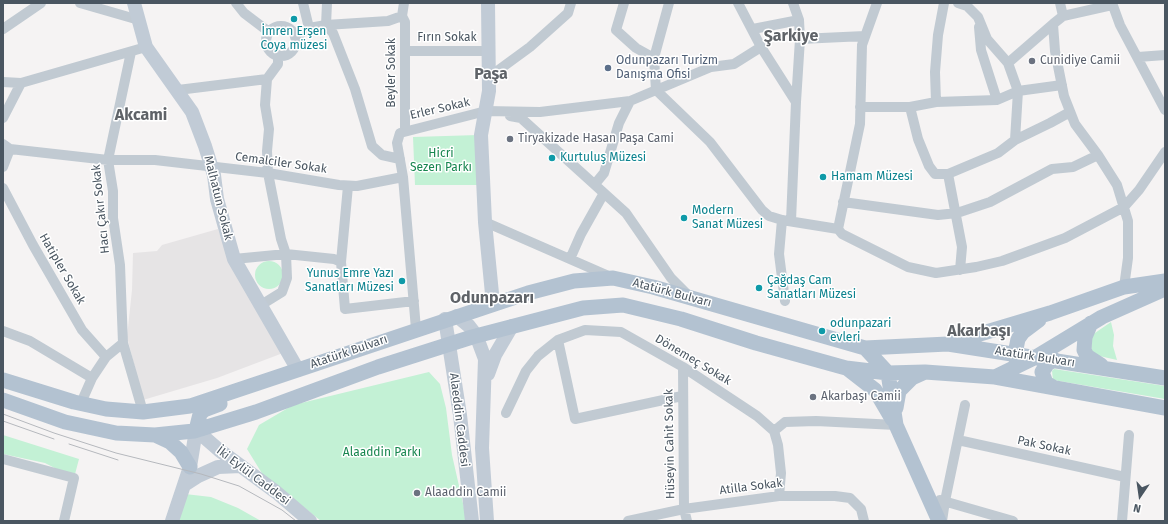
<!DOCTYPE html>
<meta charset="utf-8">
<style>
body{margin:0}
#map{position:relative;width:1168px;height:524px;overflow:hidden;background:#f5f3f3;font-family:"Fira Sans",sans-serif}
canvas{display:block}
.frame{position:absolute;inset:0;border:4px solid #4a5661;pointer-events:none}
.north{position:absolute;left:1120px;top:476px;width:40px;height:40px;-webkit-text-stroke:3px #fff;paint-order:stroke;rotate:193deg;font-size:11px;font-weight:700;line-height:16px;text-align:center;color:#4a5661}
.north::after{content:'';display:block;margin:auto;width:14px;height:18px;background:#4a5661;clip-path:polygon(50% 0,100% 100%,50% 72%,0 100%)}
</style>
<div id="map">
<canvas width="1168" height="524"></canvas>
<div class="frame"></div>
<div class="north">N</div>
</div>
<script>
const c = document.querySelector('canvas').getContext('2d');
c.lineJoin = 'round';
function fill(path, color) {
  c.fillStyle = color;
  c.fill(path, 'evenodd');
}
function toPath(rows) {
  const path = new Path2D();
  for (const r of rows) {
    if (r.length === 3) {
      path.moveTo(r[0] + r[2], r[1]);
      path.arc(r[0], r[1], r[2], 0, 2 * Math.PI);
      continue;
    }
    path.moveTo(r[0], r[1]);
    for (let i = 2; i < r.length; i += 2) path.lineTo(r[i], r[i + 1]);
  }
  return path;
}
function trace(path, color, width, dash) {
  c.strokeStyle = color;
  c.lineWidth = width;
  c.lineCap = dash ? 'butt' : 'round';
  c.setLineDash(dash || []);
  c.stroke(path);
}
function drawText(font, color, halo, rows, align = 'center') {
  c.font = font + ' "Fira Sans",sans-serif';
  c.lineWidth = 3;
  c.setLineDash([]);
  c.textBaseline = 'middle';
  c.strokeStyle = halo;
  c.fillStyle = color;
  for (const [text, x, y, turn = 0] of rows) {
    c.save();
    c.translate(x, y);
    c.rotate((+turn || 0) * Math.PI / 180);
    c.textAlign = isNaN(turn) ? turn : align;
    if (halo) c.strokeText(text, 0, 0);
    c.fillText(text, 0, 0);
    c.restore();
  }
}
fill(toPath([
 [218,229,231,264,283,353,217,378,143,400,127,337,132,290,133,253,157,251,162,245]
]), '#e6e4e5');
fill(toPath([
 [478,135,478,185,415,185,413,137],
 [269,275,14],
 [1111,322,1114,335,1113,346,1117,360,1095,355,1091,351,1092,335],
 [1054,369,1165,386,1165,399,1053,380,1052,371],
 [429,372,440,384,446,408,452,455,467,521,321,521,263,475,247,449,259,425,293,405],
 [3,435,79,459,74,478,45,463,3,454],
 [185,494,211,497,238,508,261,521,179,521]
]), '#c3f1d5');
trace(toPath([
 [80,3,139,20],
 [236,3,244,13,269,32],
 [303,3,309,28],
 [327,3,326,25,388,21,402,16,404,3],
 [624,3,616,30,636,48,654,58,656,90,710,142,762,210,769,216,782,220,838,229,842,234,908,267,936,273,976,267,1002,261,1065,238,1124,207,1139,190,1165,152],
 [738,3,761,47,796,102,791,221],
 [793,3,799,20],
 [958,3,967,6,978,17,987,39,1008,63,1018,91,1062,85],
 [1060,3,1063,16,1053,24,1055,51,1064,96,1075,124,1098,155,1117,185,1128,221,1128,258,1124,287],
 [1112,3,1120,25,1165,110],
 [402,16,405,22,405,130],
 [1063,16,1112,5,1111,3],
 [281,41,15],
 [979,27,981,50,997,100],
 [3,29,41,3],
 [753,29,799,20,800,39,796,102],
 [295,37,309,28,326,25,333,33,355,89,372,146,382,155,400,159],
 [800,39,865,36],
 [405,51,489,51],
 [131,52,108,160,113,191,113,218,120,265,123,343,143,412],
 [1138,57,1165,55],
 [654,58,669,3],
 [1008,63,1053,24],
 [489,77,530,47,568,13,571,3],
 [3,82,21,83],
 [178,90,267,79,278,64,278,55],
 [936,102,935,72,938,35,944,3],
 [860,107,910,107,936,102,997,100,1018,91,1015,140,998,153,948,174,962,247,960,270],
 [910,107,918,139,929,166,935,174,948,174],
 [510,116,521,118,626,213,671,278,689,296],
 [3,118,21,83,146,47],
 [1015,140,1050,123,1070,112],
 [3,144,10,149,108,160,155,160,268,173,339,185,357,186,403,177],
 [3,167,10,149],
 [595,184,604,173,619,123,630,101],
 [348,186,341,262,345,309,414,301],
 [3,188,33,245,82,330,106,357],
 [843,202,938,215,957,213,990,202,1052,169,1073,167,1098,155],
 [782,220,779,254,785,301],
 [485,222,611,277],
 [838,229,860,124,862,45,877,3],
 [234,259,286,254,334,259,341,262],
 [570,259,581,234,604,193],
 [261,305,282,292,287,278,286,254,281,239,268,173,267,151,269,129,265,105,267,79],
 [416,329,403,177,397,143,400,133,486,111,540,112,630,101,711,67,734,64,761,47],
 [3,331,30,341,92,378],
 [558,340,575,419,682,396],
 [683,367,684,509,687,521],
 [81,403,92,378,106,357,123,343],
 [506,413,526,371,538,356,558,340,585,330,621,332,683,367,757,416,774,431,785,422,816,421,896,425],
 [774,431,778,445,781,473,779,496],
 [958,440,1125,477],
 [3,459,74,478,64,521],
 [940,500,1013,521],
 [628,521,684,509,779,496,835,496,850,498,861,509,864,521],
 [942,521,945,501,965,405],
 [1122,521,1129,435]
]), '#c1cad2', 10);
trace(toPath([
 [134,3,146,47,192,112,205,146,214,175,217,199,234,259,298,370],
 [488,3,489,91,481,135,485,222,493,304],
 [457,316,469,326,476,335,485,359,482,448,487,521],
 [445,319,460,415,472,521],
 [488,374,495,355,512,326],
 [196,430,219,450,276,492,310,521],
 [184,485,198,476,218,467,241,466],
 [172,521,190,467,196,430]
]), '#c1cbd6', 14);
trace(toPath([
 [1091,323,1085,337,1084,350,1087,356,1101,365],
 [953,342,1050,313,1124,287,1165,281],
 [865,348,888,373,896,425,939,521],
 [1017,364,1015,354,1018,339,1023,332,1039,320],
 [848,369,875,390,892,419],
 [995,377,1036,357,1102,317,1165,289],
 [3,380,74,402,106,409,143,412,190,406,528,293,574,281,613,278,653,287,865,348,948,344,1165,378],
 [1053,387,1046,383,1042,372,1048,363,1055,360],
 [3,400,65,422,116,433,155,435,194,431,256,412,378,367,472,337,583,308,623,305,681,319,756,343,846,368,888,373,925,372,995,377,1165,408],
 [896,408,899,391,912,378,923,373],
 [196,430,200,414,204,410,220,404],
 [155,435,170,442,181,452,190,467]
]), '#b3c2d1', 15);
trace(toPath([
 [3,414,54,433,116,453,201,474,239,486,282,510,296,521],
 [3,421,54,439],
 [69,444,118,460]
]), '#b5b8bd', 1);
for (const [x, y, r, color] of [
 [294,19,4,"#0f9aa8"],
 [1032,61,4,"#6b7280"],
 [608,68,4,"#5c6f8a"],
 [510,139,4,"#6b7280"],
 [552,158,4,"#0f9aa8"],
 [823,177,4,"#0f9aa8"],
 [684,218,4,"#0f9aa8"],
 [402,281,4,"#0f9aa8"],
 [759,288,4,"#0f9aa8"],
 [822,331,4,"#0f9aa8"],
 [813,397,4,"#6b7280"],
 [417,493,4,"#6b7280"]
]) {
  const dot = new Path2D();
  dot.arc(x, y, r, 0, 2 * Math.PI);
  c.fillStyle = color;
  c.fill(dot);
  trace(dot, '#fff', 1.5);
}
drawText('12px', '#0d838f', '#fff', [
 ["İmren Erşen",294,32,"center"],
 ["Coya müzesi",294,46,"center"],
 ["Kurtuluş Müzesi",560,158],
 ["Hamam Müzesi",831,177],
 ["Modern",692,211],
 ["Sanat Müzesi",692,225],
 ["Yunus Emre Yazı",394,274,"right"],
 ["Sanatları Müzesi",394,288,"right"],
 ["Çağdaş Cam",767,281],
 ["Sanatları Müzesi",767,295],
 ["odunpazari",830,324],
 ["evleri",830,338]
], 'left');
drawText('12px', '#4a5661', '#fff', [
 ["Fırın Sokak",447,38],
 ["Beyler Sokak",392,73,-90],
 ["Erler Sokak",440,109,-13],
 ["Cemalciler Sokak",281,163,8],
 ["Malhatun Sokak",218,198,76],
 ["Hacı Çakır Sokak",101,209,-96],
 ["Hatipler Sokak",62,269,60],
 ["Atatürk Bulvarı",672,293,15],
 ["Atatürk Bulvarı",349,352,-19],
 ["Atatürk Bulvarı",1035,357,9],
 ["Dönemeç Sokak",693,360,31],
 ["Alaeddin Caddesi",459,420,83],
 ["Hüseyin Cahit Sokak",670,444,-91],
 ["Pak Sokak",1044,446,12],
 ["İki Eylül Caddesi",253,476,37],
 ["Atilla Sokak",751,487,-7]
]);
drawText('12px', '#4e5e75', '#fff', [
 ["Odunpazarı Turizm",616,61],
 ["Danışma Ofisi",616,75]
], 'left');
drawText('12px', '#5b616d', '#fff', [
 ["Cunidiye Camii",1040,61],
 ["Tiryakizade Hasan Paşa Cami",518,139],
 ["Akarbaşı Camii",821,397],
 ["Alaaddin Camii",425,493]
], 'left');
drawText('12px', '#17864f', '#fff', [
 ["Hicri",441,154],
 ["Sezen Parkı",441,168],
 ["Alaaddin Parkı",382,453]
]);
drawText('bold 16px', '#5f6368', '#fff', [
 ["Şarkiye",791,37],
 ["Paşa",491,75],
 ["Akcami",141,116],
 ["Odunpazarı",492,299],
 ["Akarbaşı",979,332]
]);
</script>
